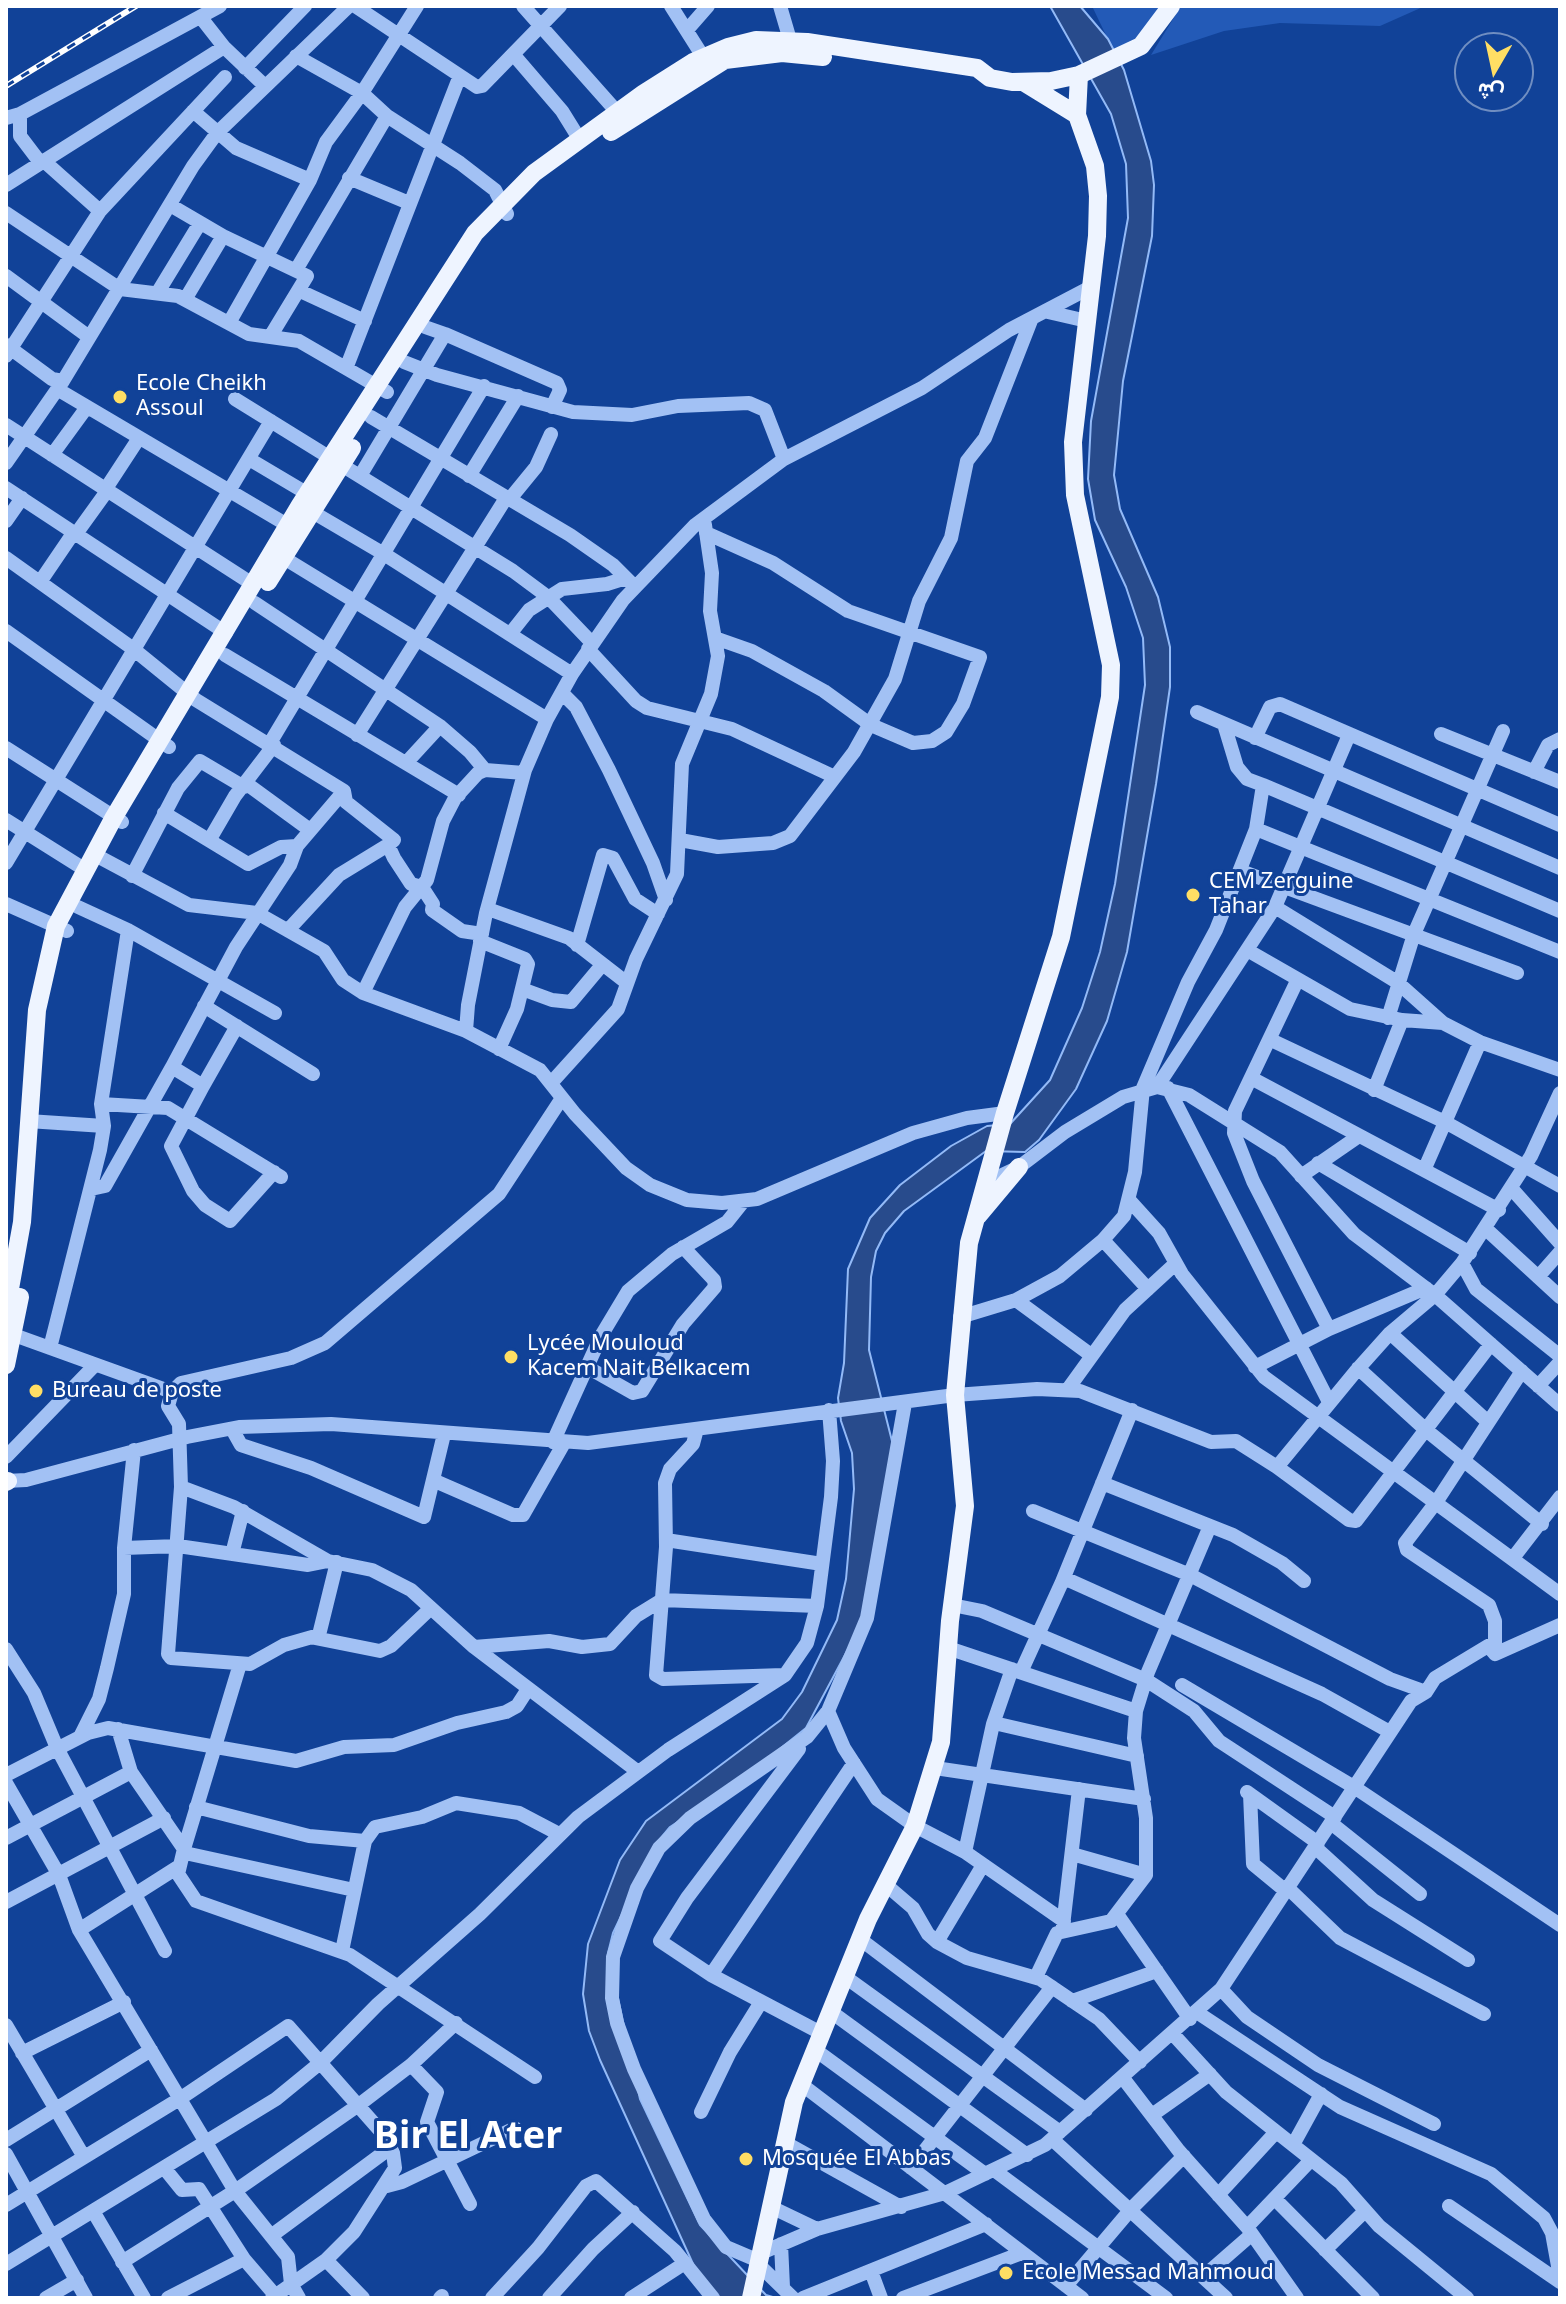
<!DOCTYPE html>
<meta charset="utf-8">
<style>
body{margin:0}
#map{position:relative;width:1566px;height:2304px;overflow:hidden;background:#114298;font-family:"Noto Sans",Vazirmatn,sans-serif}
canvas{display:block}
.frame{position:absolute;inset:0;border:8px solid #fff;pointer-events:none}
.north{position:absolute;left:1454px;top:32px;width:80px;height:80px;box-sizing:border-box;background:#114298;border:2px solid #708ec1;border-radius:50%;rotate:189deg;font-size:22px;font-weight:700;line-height:32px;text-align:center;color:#fff}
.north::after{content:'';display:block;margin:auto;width:28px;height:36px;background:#ffde64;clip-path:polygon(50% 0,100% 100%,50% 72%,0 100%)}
</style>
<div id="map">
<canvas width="1566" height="2304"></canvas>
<div class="frame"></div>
<div class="north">ش</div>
</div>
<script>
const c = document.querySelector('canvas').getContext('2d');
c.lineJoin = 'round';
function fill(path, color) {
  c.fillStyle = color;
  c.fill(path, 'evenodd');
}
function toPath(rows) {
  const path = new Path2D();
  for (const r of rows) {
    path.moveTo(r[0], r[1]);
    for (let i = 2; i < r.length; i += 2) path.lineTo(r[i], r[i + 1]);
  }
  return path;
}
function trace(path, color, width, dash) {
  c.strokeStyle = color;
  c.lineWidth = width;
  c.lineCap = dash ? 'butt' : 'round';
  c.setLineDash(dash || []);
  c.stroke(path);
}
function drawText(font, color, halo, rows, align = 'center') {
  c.font = font + ' "Noto Sans",sans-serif';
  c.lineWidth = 6;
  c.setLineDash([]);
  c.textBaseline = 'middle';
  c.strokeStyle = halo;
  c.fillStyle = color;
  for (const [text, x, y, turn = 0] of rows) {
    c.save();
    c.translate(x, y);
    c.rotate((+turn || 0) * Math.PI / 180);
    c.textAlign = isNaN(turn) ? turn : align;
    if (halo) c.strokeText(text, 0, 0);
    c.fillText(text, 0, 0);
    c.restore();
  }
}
fill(toPath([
 [1092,6,1161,6,1144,35,1114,52],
 [1181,6,1425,6,1380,26,1280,23,1224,31,1151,55]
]), '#235ab7');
const water = toPath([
 [1050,6,1080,6,1108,39,1124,70,1151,161,1154,185,1152,236,1123,381,1114,475,1120,509,1158,597,1170,647,1170,687,1156,784,1127,952,1107,1021,1076,1089,1039,1140,1025,1152,986,1151,904,1211,885,1233,876,1251,871,1277,869,1350,893,1445,861,1625,806,1728,746,1776,670,1827,655,1845,613,1933,608,1953,640,2099,700,2225,766,2295,776,2298,718,2298,699,2277,600,2060,589,2031,583,1994,588,1944,620,1860,646,1821,782,1719,802,1692,837,1620,846,1579,854,1489,852,1453,841,1421,838,1398,844,1363,848,1269,870,1218,900,1185,951,1146,987,1126,1010,1124,1050,1080,1082,1008,1100,952,1115,884,1145,685,1143,638,1126,587,1095,520,1088,479,1091,421,1128,218,1126,164,1111,114,1050,6]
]);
fill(water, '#284b8c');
trace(water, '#93baf7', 2);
trace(toPath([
 [355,6,477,87,482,86,560,6],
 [523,6,618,113],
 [671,6,707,63],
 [780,6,790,40],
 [202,19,224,47,265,86],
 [687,30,708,6],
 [513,54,562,111,580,140],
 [296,56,362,93,387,116,460,163,495,190,507,214],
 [245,68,305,6],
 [193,111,236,148,310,180],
 [20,114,220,6],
 [6,118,20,114,20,136,39,161,45,162,100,211],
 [349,178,409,203],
 [6,185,224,47],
 [170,205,223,236,307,276,270,337],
 [6,213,120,289,178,296,249,334,299,341,387,392],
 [296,270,387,116],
 [6,276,89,337],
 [300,291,365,321],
 [158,292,200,223],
 [186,298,223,236],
 [1048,312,1087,321],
 [229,323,310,180,326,142,362,93,417,6],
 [425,327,445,334],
 [6,345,52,379,63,381],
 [6,356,100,211,225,77],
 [404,362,437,375,573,412,632,415,678,406,749,403,765,410,784,459],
 [347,366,459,78],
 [57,389,289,526],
 [235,399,513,571,548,597,592,643],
 [371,417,570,535,613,565,635,587],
 [6,425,254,585],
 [52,455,87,407],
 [249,459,308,494],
 [6,463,63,381,193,166,217,133,349,6],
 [360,476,445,334,557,383,560,390,552,407],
 [469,476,518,396],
 [6,488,226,633],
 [105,490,139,438],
 [509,500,536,467,551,434],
 [304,507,384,554,572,674],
 [6,521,22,498],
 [706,533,773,563,848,611,980,657,963,704,946,732,932,741,913,743,871,725,824,691,752,651,715,638],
 [76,534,107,491],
 [6,558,132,648,196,700,344,791,346,802,394,840,388,845,394,858,411,884,422,887,433,904,432,910,462,931,482,934],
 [284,558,547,719],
 [40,582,74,532],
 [255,603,440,726,470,752,485,770],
 [6,631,169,747],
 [510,634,529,610,562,589,607,584,626,578],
 [588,649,636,701,647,708,732,729,835,777],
 [225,655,459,795],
 [562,693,576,707,609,770,653,863,666,900],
 [1197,712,1560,868],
 [1441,734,1560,782],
 [357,735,506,498],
 [1255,738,1270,707,1280,704,1560,825],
 [270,743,484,386],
 [6,748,122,822],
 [406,763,440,726],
 [1534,772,1548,745,1560,739],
 [247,784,310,830],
 [1263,785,1560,911],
 [164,813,248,864,281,847,297,846],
 [6,820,84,869],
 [1256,829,1560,952],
 [210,839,235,796,274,745],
 [680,840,718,847,773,843,790,836,854,752,895,679,919,601,951,538,967,461,985,438,1032,318],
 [101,858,189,905,257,913,324,951,343,980,363,993,466,1031],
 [6,863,271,421],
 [1241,871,1517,973],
 [132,876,178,788,200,761,244,787],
 [6,904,67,931],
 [78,907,128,930,275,1013],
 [1275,907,1397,982,1443,1023,1480,1042,1560,1070],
 [488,909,569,938,627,983],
 [289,929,339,875,388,845],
 [480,941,525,959,528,964,517,1009,499,1049],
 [577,945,603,855,613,858,635,899,658,914],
 [1247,950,1350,1009,1402,1020,1443,1023],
 [1297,981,1235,1111,1234,1133,1253,1181,1329,1329],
 [522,989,552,1000,571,1002,602,965],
 [363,993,405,907,427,880,443,821,455,798,478,773,485,770,524,773],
 [204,1006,313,1074],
 [1388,1018,1414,934,1503,731],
 [1271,1040,1445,1122,1560,1186],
 [172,1067,236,947,290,865,297,846,344,791],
 [1253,1079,1499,1210],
 [552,1082,618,1009,636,959,677,874,682,764,711,694,718,656,710,611,712,573,705,525],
 [203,1086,237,1026],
 [1157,1087,1275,907,1349,735],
 [1168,1088,1329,1402],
 [1374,1090,1402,1020],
 [562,1098,499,1194,325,1343,291,1358,181,1383,172,1392,168,1406,179,1424,181,1487,234,1507,328,1561,372,1570,411,1590,474,1647,637,1771],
 [101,1104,168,1108,281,1177],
 [1005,1113,967,1118,913,1133,757,1199,722,1203,687,1200,650,1185,626,1168,575,1114,540,1070,466,1031,468,1005,486,913,525,770,547,719,572,674,623,600,695,525,784,459,922,388,1009,330,1091,287],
 [28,1121,104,1126],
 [1318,1163,1470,1253],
 [1425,1168,1480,1042],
 [1301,1176,1359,1136],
 [985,1183,1019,1167,1065,1132,1123,1097,1157,1087,1189,1095,1280,1152,1354,1234,1435,1295,1560,1405],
 [91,1189,105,1186,172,1067,203,1086,171,1146,193,1191,205,1205,230,1221,274,1172],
 [1512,1189,1560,1243],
 [1130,1201,1159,1233,1182,1274,1264,1377,1560,1594],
 [1486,1229,1560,1297],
 [1103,1240,1148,1289],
 [1462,1263,1476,1289,1560,1356],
 [1538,1277,1560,1252],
 [1016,1300,1091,1355],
 [960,1317,1016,1300,1060,1276,1103,1240,1124,1216,1135,1172,1143,1088,1188,982,1216,930,1256,829,1263,785,1247,779,1237,767,1224,724],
 [1390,1333,1488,1422],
 [14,1335,172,1392],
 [50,1348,100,1150,104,1126,101,1104,128,930],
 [587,1367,633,1393,642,1391,683,1324,715,1287,714,1280,683,1247],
 [1255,1367,1329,1329,1426,1288],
 [1358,1368,1426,1430,1542,1524],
 [1538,1386,1560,1362],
 [1068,1389,1125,1310,1175,1264],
 [232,1429,241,1445,311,1468,424,1517,444,1434],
 [697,1429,693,1444,670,1469,665,1483,666,1547,656,1675,663,1679,783,1675],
 [553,1442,601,1336,628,1291,672,1254,727,1222,743,1202],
 [134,1450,124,1548,178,1546,308,1565,328,1561],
 [6,1457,95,1365],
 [1277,1467,1349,1520,1356,1521,1491,1344],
 [6,1481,26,1480,187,1437,239,1427,331,1424,588,1443,955,1395,1037,1389,1080,1391,1211,1442,1236,1441,1277,1467,1356,1371,1390,1333,1435,1295,1462,1263,1531,1156,1560,1093],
 [435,1481,513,1515,523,1515,564,1443],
 [1102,1483,1233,1535,1282,1563,1304,1581],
 [181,1487,168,1654,171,1658,250,1664,284,1645,319,1635,337,1562],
 [1033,1511,1190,1575,1390,1679,1426,1692],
 [666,1540,822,1564],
 [232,1554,243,1511],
 [1513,1558,1560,1497],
 [1064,1578,1322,1694,1390,1732],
 [952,1605,982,1611,1146,1680,1194,1711,1219,1741,1335,1817],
 [315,1638,380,1651,391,1646,431,1608],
 [474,1647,549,1641,582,1647,610,1644,636,1616,662,1600,817,1606],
 [948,1648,1136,1711],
 [6,1649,34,1693,57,1748,165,1951],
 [1495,1654,1495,1621,1489,1605,1407,1550,1405,1543,1437,1501,1522,1371],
 [1021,1672,1062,1582,1132,1410],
 [1182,1685,1354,1787,1560,1925],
 [828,1711,844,1748,877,1799,915,1826,965,1852,1064,1921],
 [994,1723,1137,1756],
 [118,1729,131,1772,184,1849,178,1874,196,1901,350,1955,535,2077],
 [80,1737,99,1699,107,1668,124,1594,124,1548],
 [799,1749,687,1898,660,1941,711,1975,821,2033],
 [935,1768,1144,1799],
 [6,1775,88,1733,108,1728,296,1761,344,1747,394,1745,457,1723,506,1712,517,1706,528,1689],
 [6,1783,59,1875,79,1930,235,2191,288,2257,291,2284,299,2298],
 [1247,1792,1318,1843],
 [1250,1794,1253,1864,1287,1892],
 [196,1807,309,1836,365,1841],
 [1331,1823,1420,1894],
 [6,1838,131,1772],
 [1316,1848,1373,1900,1468,1960],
 [184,1849,240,1664],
 [965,1852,993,1724,1012,1669],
 [185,1853,354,1890],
 [1072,1854,1146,1875],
 [885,1884,913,1908,928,1934,937,1942,967,1958,1040,1979,1099,2019,1140,2062],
 [1289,1889,1340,1938,1484,2014],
 [6,1902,164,1818],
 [1117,1914,1190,2019],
 [1063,1926,1079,1789],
 [79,1930,178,1867],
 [860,1939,1086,2110],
 [937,1942,983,1865],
 [342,1951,365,1841,375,1827,422,1817,456,1803,519,1813,559,1834],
 [711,1975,854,1763],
 [844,1976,1060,2132],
 [1036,1977,1057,1933,1111,1921,1146,1875,1146,1818,1134,1738,1136,1711,1148,1672,1210,1526],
 [1221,1989,1247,2017,1318,2065,1434,2124],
 [1072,2001,1157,1971],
 [830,2011,1027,2155],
 [1198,2013,1340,2107,1491,2174,1544,2218,1552,2233,1560,2277],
 [6,2025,84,2157],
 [1172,2033,1226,2092,1341,2183,1379,2226,1467,2298],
 [814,2049,985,2174],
 [22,2053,124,2002],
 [411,2065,437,2092,427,2122,470,2204],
 [1123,2078,1179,2151,1247,2227,1297,2298],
 [801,2084,1082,2298],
 [701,2112,730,2052,761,2002],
 [1152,2115,1210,2074],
 [1052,2139,1226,2298],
 [6,2140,151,2050],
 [786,2143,901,2207],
 [1293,2145,1321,2094],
 [6,2154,86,2298],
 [911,2168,1052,1987],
 [165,2169,182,2190,199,2189,244,2259,275,2295],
 [994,2170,1166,2298],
 [387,2186,402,2182,515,2128],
 [1218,2195,1276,2132],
 [1276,2200,1373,2298],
 [6,2205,181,2098,288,2026,384,2135,393,2153,395,2168,354,2232,326,2260,272,2298],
 [1449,2206,1560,2282],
 [771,2207,817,2229],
 [93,2211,144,2298],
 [1247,2227,1311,2160],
 [271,2236,390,2148],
 [781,2244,783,2287],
 [1325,2250,1365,2211],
 [761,2253,817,2229,945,2193,1045,2145,1221,1989,1411,1701,1426,1692,1435,1678,1488,1646,1495,1654,1560,1625],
 [326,2260,363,2298],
 [759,2261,726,2247,704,2219,634,2069,617,2023,612,1998,613,1957,637,1888,659,1848,690,1818,807,1737,828,1711,867,1618,905,1403],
 [122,2262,235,2191,360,2104,411,2065,456,2023],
 [6,2264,276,2099,320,2063,378,2004,480,1914,578,1817,668,1750,785,1675,807,1643,817,1606,831,1497,833,1461,829,1410],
 [759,2265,793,2298],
 [871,2271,881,2298],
 [1204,2276,1251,2235],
 [1066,2286,1132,2208,1184,2156],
 [46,2298,77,2280],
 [168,2298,244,2259],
 [440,2298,442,2296],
 [492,2298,538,2248,586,2186,596,2181,675,2251,713,2298],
 [549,2298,593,2249,633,2212],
 [631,2298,685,2263],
 [803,2298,986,2224],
 [903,2298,1022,2253]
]), '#a2c1f4', 14);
trace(toPath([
 [1025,83,1077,115],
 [611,132,725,60,782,53,823,57],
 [268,582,352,448],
 [978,1216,1019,1167],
 [6,1311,22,1222,37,1010,56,926,114,817,300,505,475,233,534,173,644,93,693,62,728,47,756,40,807,42,977,68,990,78,1012,82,1051,81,1079,75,1141,46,1171,6],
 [6,1365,20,1297],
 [6,1482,8,1481],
 [751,2298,794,2102,868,1919,915,1826,941,1742,950,1621,965,1506,955,1395,969,1243,1005,1113,1061,937,1110,697,1111,665,1075,495,1073,442,1097,236,1098,196,1095,166,1077,115,1079,75]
]), '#eef4ff', 18);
const rail = toPath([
 [6,86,136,6]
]);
trace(rail, '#fff', 6);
trace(rail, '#114298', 3, [9]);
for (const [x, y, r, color] of [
 [120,397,8,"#ffde64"],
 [1193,895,8,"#ffde64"],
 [511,1357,8,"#ffde64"],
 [36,1391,8,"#ffde64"],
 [746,2159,8,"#ffde64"],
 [1006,2273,8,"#ffde64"]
]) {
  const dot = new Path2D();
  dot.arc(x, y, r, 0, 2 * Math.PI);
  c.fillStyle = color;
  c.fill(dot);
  trace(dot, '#114298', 3);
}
drawText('22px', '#fff', '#114298', [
 ["Ecole Cheikh",136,384],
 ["Assoul",136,409],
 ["CEM Zerguine",1209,882],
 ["Tahar",1209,907],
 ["Lycée Mouloud",527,1344],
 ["Kacem Nait Belkacem",527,1369],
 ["Bureau de poste",52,1391],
 ["Mosquée El Abbas",762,2159],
 ["Ecole Messad Mahmoud",1022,2273]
], 'left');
drawText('bold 38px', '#fff', '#114298', [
 ["Bir El Ater",468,2137]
]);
</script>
